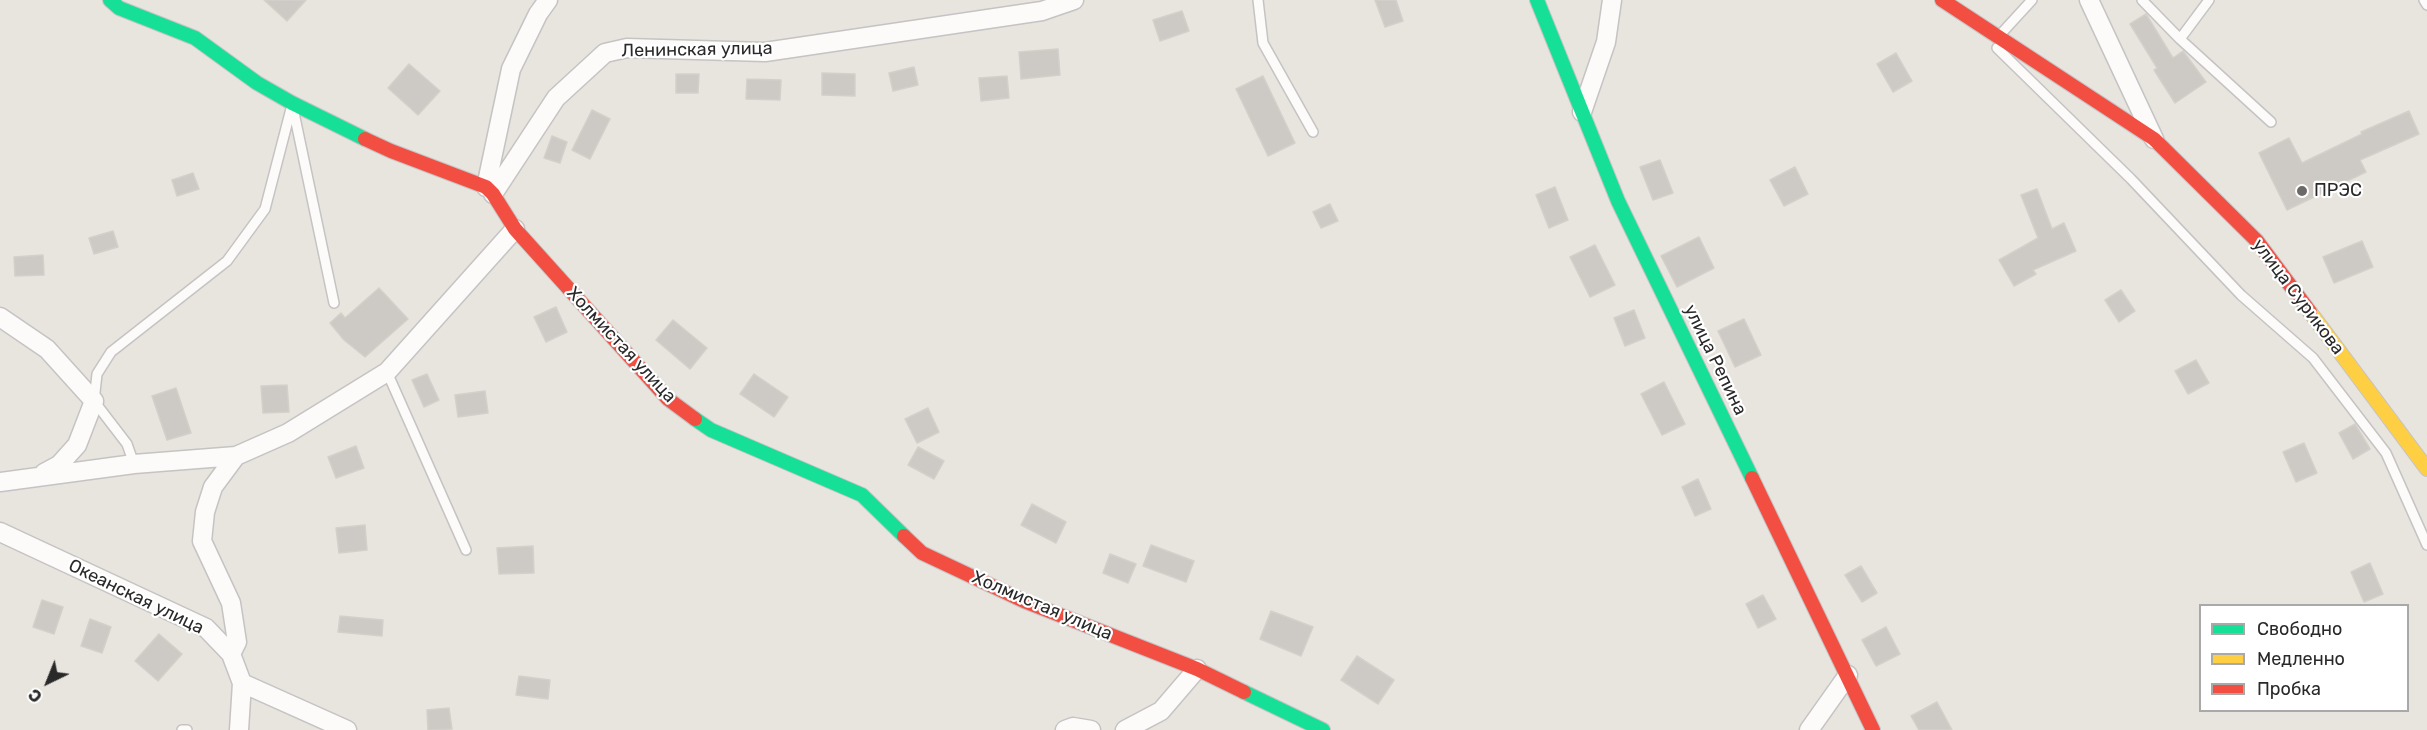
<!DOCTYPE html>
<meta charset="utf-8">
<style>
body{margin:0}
#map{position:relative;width:2427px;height:730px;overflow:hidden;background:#e8e4de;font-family:Rubik,sans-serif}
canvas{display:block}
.legend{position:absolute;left:2199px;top:604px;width:210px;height:108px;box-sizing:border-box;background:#fff;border:2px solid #a9a9a9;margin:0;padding:8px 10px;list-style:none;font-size:18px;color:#292929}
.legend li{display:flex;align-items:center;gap:12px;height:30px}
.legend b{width:30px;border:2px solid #a9a9a9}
.north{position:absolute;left:18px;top:652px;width:60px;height:60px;-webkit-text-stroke:4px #fff;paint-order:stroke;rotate:223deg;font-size:16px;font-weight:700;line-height:24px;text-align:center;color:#292929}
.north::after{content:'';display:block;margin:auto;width:21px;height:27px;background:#292929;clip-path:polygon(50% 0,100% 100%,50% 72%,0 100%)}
</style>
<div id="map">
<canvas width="2427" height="730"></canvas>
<ul class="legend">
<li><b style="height:8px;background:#16e098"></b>Свободно</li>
<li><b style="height:8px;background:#ffcf43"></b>Медленно</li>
<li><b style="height:8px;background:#f24e42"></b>Пробка</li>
</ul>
<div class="north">С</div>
</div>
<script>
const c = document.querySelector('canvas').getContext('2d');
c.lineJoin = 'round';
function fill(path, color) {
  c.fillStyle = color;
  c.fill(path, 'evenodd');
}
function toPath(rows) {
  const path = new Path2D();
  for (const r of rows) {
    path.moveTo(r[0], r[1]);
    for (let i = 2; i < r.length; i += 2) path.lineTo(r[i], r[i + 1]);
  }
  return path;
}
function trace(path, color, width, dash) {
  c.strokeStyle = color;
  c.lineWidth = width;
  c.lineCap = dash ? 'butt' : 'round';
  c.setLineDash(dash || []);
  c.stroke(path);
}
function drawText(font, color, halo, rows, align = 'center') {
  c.font = font + ' Rubik,sans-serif';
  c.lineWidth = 4.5;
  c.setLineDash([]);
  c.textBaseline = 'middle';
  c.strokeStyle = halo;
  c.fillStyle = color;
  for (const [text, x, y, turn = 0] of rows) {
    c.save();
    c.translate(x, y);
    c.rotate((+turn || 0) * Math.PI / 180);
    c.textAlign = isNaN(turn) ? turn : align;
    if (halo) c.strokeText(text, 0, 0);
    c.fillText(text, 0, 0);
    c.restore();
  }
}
const building = toPath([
 [264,0,306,0,287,21,264,0],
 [1375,0,1396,0,1403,21,1385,27,1375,0],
 [1182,11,1189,31,1160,41,1153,20,1182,11],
 [2146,14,2173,58,2183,51,2206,82,2175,103,2154,70,2157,68,2130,24,2146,14],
 [1058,49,1060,75,1021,79,1019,52,1058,49],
 [1896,53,1912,81,1893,92,1877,64,1896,53],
 [409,64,440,91,418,115,388,88,409,64],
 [914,67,918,85,893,91,889,73,914,67],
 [822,73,855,74,855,96,822,95,822,73],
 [676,74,699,74,698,93,676,93,676,74],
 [1007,76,1009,98,981,101,979,78,1007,76],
 [1263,76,1295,143,1268,156,1236,89,1263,76],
 [747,79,781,80,780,100,746,99,747,79],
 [592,110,610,119,590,159,572,150,592,110],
 [2409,111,2419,134,2360,160,2366,172,2287,210,2259,153,2289,138,2302,163,2362,134,2361,132,2409,111],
 [552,136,567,142,560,163,544,158,552,136],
 [1660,160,1673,193,1653,200,1640,167,1660,160],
 [1795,167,1808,194,1784,206,1770,180,1795,167],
 [193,173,199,189,177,196,172,180,193,173],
 [1555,187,1568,220,1549,228,1536,195,1555,187],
 [2037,189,2052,229,2064,223,2076,251,2033,270,2036,274,2014,286,1999,260,2038,238,2021,195,2037,189],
 [1330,204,1338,221,1321,228,1313,212,1330,204],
 [113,231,118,247,94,254,89,238,113,231],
 [1699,237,1714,268,1677,287,1661,256,1699,237],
 [2362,241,2373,267,2334,283,2323,257,2362,241],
 [1595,245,1615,285,1590,297,1570,257,1595,245],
 [43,255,44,275,15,276,14,257,43,255],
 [379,288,408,319,365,357,344,340,330,323,341,313,345,318,379,288],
 [2121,290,2135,311,2119,322,2105,300,2121,290],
 [556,307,567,332,546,342,534,317,556,307],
 [1634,310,1645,338,1625,346,1614,318,1634,310],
 [1744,319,1761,355,1735,367,1718,331,1744,319],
 [673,320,707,348,690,369,656,340,673,320],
 [2196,360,2209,383,2188,394,2175,371,2196,360],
 [427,374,439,400,424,407,412,380,427,374],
 [754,374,788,397,774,417,740,394,754,374],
 [1664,382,1685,424,1662,435,1641,394,1664,382],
 [287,385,289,412,263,413,261,386,287,385],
 [176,388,191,433,167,440,152,396,176,388],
 [485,391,488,413,458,417,455,395,485,391],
 [928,408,939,432,917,443,905,419,928,408],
 [2355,424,2370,449,2353,459,2339,433,2355,424],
 [2304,443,2317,473,2296,482,2283,452,2304,443],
 [356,446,364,468,336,478,328,457,356,446],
 [918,447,944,461,934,479,908,465,918,447],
 [1698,479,1711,509,1695,516,1682,487,1698,479],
 [1032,504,1066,522,1056,543,1021,525,1032,504],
 [365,525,367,550,339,553,336,528,365,525],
 [1151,545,1194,561,1186,582,1143,566,1151,545],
 [533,546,534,573,499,574,497,548,533,546],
 [1110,554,1136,564,1128,583,1103,573,1110,554],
 [2370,563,2383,594,2364,602,2351,572,2370,563],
 [1861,566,1877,593,1862,602,1845,575,1861,566],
 [1763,595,1776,619,1758,628,1746,604,1763,595],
 [42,600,63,607,54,634,33,627,42,600],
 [1271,611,1313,627,1301,656,1260,639,1271,611],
 [340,616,383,620,382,636,338,632,340,616],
 [90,619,111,627,102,653,81,646,90,619],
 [1886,627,1900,654,1876,666,1862,640,1886,627],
 [159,634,182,654,158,681,135,661,159,634],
 [1357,656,1394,680,1378,704,1341,680,1357,656],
 [519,676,550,680,548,699,516,695,519,676],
 [1937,702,1952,730,1919,730,1911,716,1937,702],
 [449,708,452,729,428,730,427,710,449,708]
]);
fill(building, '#cdcac5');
trace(building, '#d3d0ca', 1.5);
const lane = toPath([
 [1258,0,1263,43,1313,132],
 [2142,0,2180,39,2271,122],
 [2424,0,2427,5],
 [1999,36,2032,0],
 [2180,39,2209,0],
 [1997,48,2131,179,2241,295,2313,358,2386,453,2427,545],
 [293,108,334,303],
 [387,372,466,550],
 [134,464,127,444,94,401,97,374,111,352,227,261,265,209,292,105],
 [182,730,187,730]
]);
const street = toPath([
 [2089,0,2154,139],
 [1582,112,1606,42,1612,0],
 [486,187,511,69,538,14,548,0],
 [493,194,556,98,605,53,627,48,765,52,1042,11,1074,0],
 [0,317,47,349,94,401,77,445,59,465,44,473],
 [0,482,134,464,236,456],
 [0,532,206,628,231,654,242,683,347,730],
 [231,654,237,642,231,603,202,541,205,512,213,487,236,456,288,433,387,372,515,229],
 [239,730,242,683],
 [1065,730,1073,727,1091,730],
 [1125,730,1161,711,1197,669],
 [1809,730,1848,675]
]);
const fast = toPath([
 [110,0,119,8,195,38,257,83,292,103,365,139],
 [1537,0,1618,201,1752,478],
 [695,419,711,430,862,495,904,536],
 [1244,692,1323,730]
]);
const slow = toPath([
 [2310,312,2427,469]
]);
const jam = toPath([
 [1942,0,2154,139,2257,241,2310,312],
 [365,139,391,151,486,187,493,194,515,229,668,399,695,419],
 [1752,478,1873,730],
 [904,536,922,553,1024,601,1197,669,1244,692]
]);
trace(lane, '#c5c3c4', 12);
trace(street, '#c5c3c4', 21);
trace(fast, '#c5c3c4', 16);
trace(slow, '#c5c3c4', 16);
trace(jam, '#c5c3c4', 16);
trace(lane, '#fcfbfa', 9);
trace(street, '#fcfbfa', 18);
trace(fast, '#16e098', 14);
trace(slow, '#ffcf43', 14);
trace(jam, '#f24e42', 14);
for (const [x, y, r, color] of [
 [2302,191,6,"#6c6a68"]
]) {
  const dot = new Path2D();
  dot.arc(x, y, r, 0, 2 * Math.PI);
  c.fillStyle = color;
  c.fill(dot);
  trace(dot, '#fff', 2);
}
drawText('18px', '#292929', '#fff', [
 ["Ленинская улица",697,50,-1],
 ["улица Сурикова",2298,297,53],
 ["Холмистая улица",621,345,47],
 ["улица Репина",1715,360,64],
 ["Океанская улица",136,597,26],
 ["Холмистая улица",1042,606,23]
]);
drawText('18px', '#292929', '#fff', [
 ["ПРЭС",2314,191]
], 'left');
</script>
